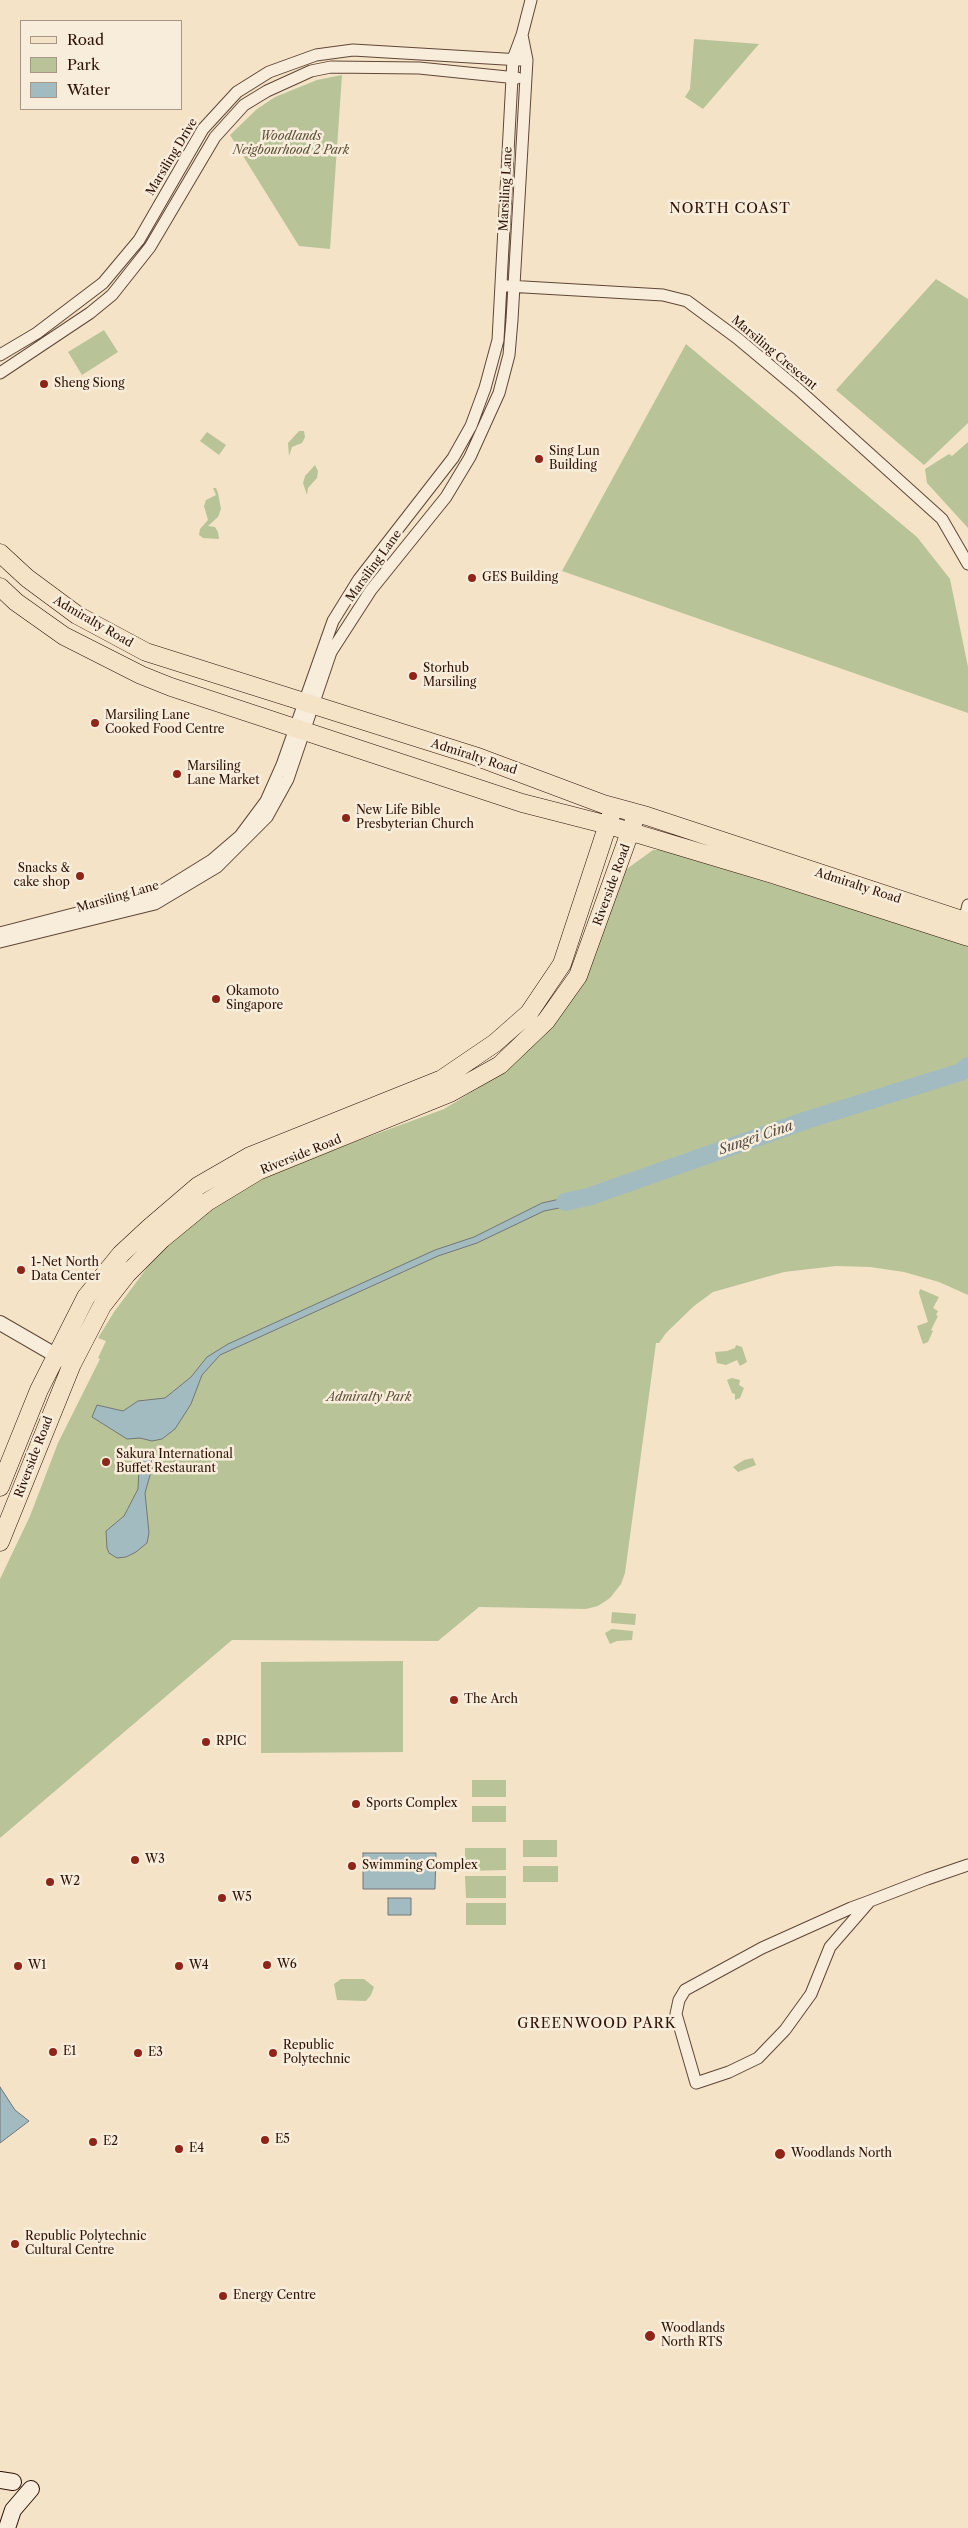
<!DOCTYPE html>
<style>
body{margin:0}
#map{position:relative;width:968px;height:2528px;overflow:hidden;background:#f4e3c7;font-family:"Libre Caslon Text",serif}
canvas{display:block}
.legend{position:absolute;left:20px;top:20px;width:162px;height:90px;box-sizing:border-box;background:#f8eddb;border:1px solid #a79586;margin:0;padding:6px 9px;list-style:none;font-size:15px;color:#2e1206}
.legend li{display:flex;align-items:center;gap:10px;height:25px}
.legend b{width:25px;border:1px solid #a79586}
</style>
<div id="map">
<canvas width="968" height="2528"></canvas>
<ul class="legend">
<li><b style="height:6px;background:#f4e3c7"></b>Road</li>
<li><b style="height:14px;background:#b8c498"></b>Park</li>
<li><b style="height:14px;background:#a2bbc0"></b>Water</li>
</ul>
</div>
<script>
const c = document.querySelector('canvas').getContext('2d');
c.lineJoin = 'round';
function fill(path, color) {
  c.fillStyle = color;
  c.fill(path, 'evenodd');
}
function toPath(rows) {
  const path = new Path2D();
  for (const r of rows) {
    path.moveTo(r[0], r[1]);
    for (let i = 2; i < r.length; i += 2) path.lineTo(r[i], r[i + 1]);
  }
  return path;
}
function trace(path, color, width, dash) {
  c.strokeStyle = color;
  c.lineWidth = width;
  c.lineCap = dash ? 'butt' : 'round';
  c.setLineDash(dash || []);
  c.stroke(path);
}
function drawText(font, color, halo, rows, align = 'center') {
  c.font = font + ' "Libre Caslon Text",serif';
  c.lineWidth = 5;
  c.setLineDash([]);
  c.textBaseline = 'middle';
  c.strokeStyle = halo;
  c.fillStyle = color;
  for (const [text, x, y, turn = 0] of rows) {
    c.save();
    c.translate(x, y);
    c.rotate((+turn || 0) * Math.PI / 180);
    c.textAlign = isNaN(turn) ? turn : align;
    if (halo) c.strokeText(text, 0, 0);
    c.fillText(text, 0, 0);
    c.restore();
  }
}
fill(toPath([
 [694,39,759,44,703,109,685,97,690,89],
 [342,75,330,249,299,246,230,135,257,109,275,97,317,80],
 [936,279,968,299,968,423,924,465,836,390],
 [104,330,118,352,82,375,68,352],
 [686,344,917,537,950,579,968,667,968,713,562,571],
 [299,431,304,431,305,437,302,443,292,447,289,456,288,443],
 [207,432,226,445,219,455,200,441],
 [968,442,968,528,927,483,925,469,949,454,952,456],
 [315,465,318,471,317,478,308,488,307,495,303,483,305,476],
 [213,488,216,488,218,493,221,509,218,517,208,526,215,527,218,532,219,539,203,538,199,535,200,529,208,520,204,506,206,500,216,495],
 [653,850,663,850,968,945,968,1295,939,1282,904,1272,870,1267,836,1266,784,1272,713,1292,694,1306,666,1333,659,1343,656,1343,625,1573,621,1584,610,1598,598,1606,586,1609,479,1607,438,1641,232,1640,0,1838,0,1579,30,1516,58,1443,100,1359,98,1358,106,1341,98,1338,114,1312,155,1257,170,1242,221,1202,281,1169,444,1109,501,1074,593,958,624,871],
 [920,1289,939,1297,933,1308,938,1311,936,1315,938,1316,931,1330,933,1331,928,1342,923,1344,917,1326,928,1322,919,1293],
 [736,1345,742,1347,747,1362,740,1366,737,1360,726,1365,717,1363,715,1352,727,1351,735,1348],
 [732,1378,740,1380,739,1385,744,1388,740,1398,735,1400,735,1394,732,1393,727,1380],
 [753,1458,756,1465,738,1472,733,1467,744,1460],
 [612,1612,636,1614,635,1625,611,1623],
 [612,1629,633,1631,632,1640,617,1641,610,1644,605,1633],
 [403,1661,403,1752,261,1753,261,1662],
 [472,1780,506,1780,506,1797,472,1797],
 [472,1806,506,1806,506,1822,472,1822],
 [523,1840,557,1840,557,1857,523,1857],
 [465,1848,506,1848,506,1870,465,1871],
 [523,1866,558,1866,558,1882,523,1882],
 [465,1876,506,1876,506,1898,466,1898],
 [466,1903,506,1903,506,1925,466,1925],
 [341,1979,364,1979,374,1987,371,1995,366,2001,337,2000,334,1984]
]), '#b8c498');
const water = toPath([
 [587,1193,590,1202,544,1211,477,1243,438,1256,220,1355,202,1375,191,1404,175,1429,162,1439,152,1441,140,1438,127,1439,92,1417,97,1405,123,1411,138,1401,165,1398,191,1377,207,1357,228,1344,435,1250,474,1237,542,1203,587,1193],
 [133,1453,145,1454,152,1461,152,1468,145,1493,149,1533,147,1543,136,1552,126,1557,117,1558,109,1553,107,1548,106,1531,124,1516,138,1489,139,1469,133,1453],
 [363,1853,436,1853,435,1889,363,1889,363,1853],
 [388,1898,411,1898,411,1915,388,1915,388,1898],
 [0,2087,15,2110,29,2121,0,2143,0,2087]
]);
fill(water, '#a2bbc0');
trace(water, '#747776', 1);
trace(toPath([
 [565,1202,588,1197,807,1120,961,1072,968,1066]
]), '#a2bbc0', 18);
const minor = toPath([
 [507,286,663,295,687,301,737,338,798,389,942,519,968,564],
 [0,355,37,333,103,283,139,240,203,129,237,92,269,72,316,55,353,50,521,60],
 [0,373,90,313,112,295,150,247,215,137,244,105,267,91,311,71,331,67,419,68,517,78],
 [964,921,968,905],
 [0,933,162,891,212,860,240,836,266,801,282,765,333,621,359,579,453,458,471,426,485,388,498,340,513,59,522,35,531,0],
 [0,942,155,904,217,867,267,817,288,779,331,652,371,590,446,497,470,457,499,393,509,355,512,320,527,60,522,35],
 [870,1901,830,1947,811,1994,785,2030,758,2058,729,2072,696,2083,676,2014,679,2000,685,1990,762,1948,851,1908,870,1901,927,1879,968,1865]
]);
const tertiary = toPath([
 [0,1323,64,1360]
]);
const secondary = toPath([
 [0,2480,13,2482],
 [7,2528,13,2510,31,2489]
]);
const primary = toPath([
 [0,553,27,578,77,615,146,652,475,756,603,804,647,816,968,922],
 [0,587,16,602,64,636,141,675,171,687,522,803,608,825,772,874,968,937],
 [0,1487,39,1390,86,1297,121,1254,149,1228,198,1186,250,1156,442,1079,495,1043,529,1013,562,964,611,815],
 [0,1542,72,1364,102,1306,127,1274,162,1239,207,1202,258,1171,450,1093,500,1065,546,1021,578,976,634,821]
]);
trace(minor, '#604636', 13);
trace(tertiary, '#604636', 16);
trace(secondary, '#2e1206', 18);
trace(primary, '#2e1206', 19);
trace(minor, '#f8eddb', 11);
trace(tertiary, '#f8eddb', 14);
trace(secondary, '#f8eddb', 16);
trace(primary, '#f4e3c7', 18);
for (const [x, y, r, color] of [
 [44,384,5,"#8f2418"],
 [539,459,5,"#8f2418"],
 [472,578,5,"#8f2418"],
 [413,676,5,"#8f2418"],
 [95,723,5,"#8f2418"],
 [177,774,5,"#8f2418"],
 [346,818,5,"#8f2418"],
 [80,876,5,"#8f2418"],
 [216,999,5,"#8f2418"],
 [21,1270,5,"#8f2418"],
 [106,1462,5,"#8f2418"],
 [454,1700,5,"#8f2418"],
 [206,1742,5,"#8f2418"],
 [356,1804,5,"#8f2418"],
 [135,1860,5,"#8f2418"],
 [352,1866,5,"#8f2418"],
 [50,1882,5,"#8f2418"],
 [222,1898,5,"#8f2418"],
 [267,1965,5,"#8f2418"],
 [18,1966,5,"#8f2418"],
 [179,1966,5,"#8f2418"],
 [53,2052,5,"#8f2418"],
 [138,2053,5,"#8f2418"],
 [273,2053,5,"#8f2418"],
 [265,2140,5,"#8f2418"],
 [93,2142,5,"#8f2418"],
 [179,2149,5,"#8f2418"],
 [780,2154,6,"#8f2418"],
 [15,2244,5,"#8f2418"],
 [223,2296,5,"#8f2418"],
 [650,2336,6,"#8f2418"]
]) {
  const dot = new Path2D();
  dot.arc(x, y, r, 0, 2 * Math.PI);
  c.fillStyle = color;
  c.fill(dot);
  trace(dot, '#f8eddb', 2);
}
drawText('italic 12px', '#5e5039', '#f8eddb', [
 ["Woodlands",291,137],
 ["Neigbourhood 2 Park",291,151],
 ["Admiralty Park",369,1398]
]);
drawText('12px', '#2e1206', '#f8eddb', [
 ["Marsiling Drive",172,157,-59],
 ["Marsiling Lane",506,189,-87],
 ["Marsiling Crescent",774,353,40],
 ["Marsiling Lane",374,566,-54],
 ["Admiralty Road",93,622,30],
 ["Admiralty Road",474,757,18],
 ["Riverside Road",612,885,-70],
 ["Admiralty Road",858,886,18],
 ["Marsiling Lane",118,897,-16],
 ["Riverside Road",301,1155,-22],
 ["Riverside Road",34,1457,-69]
]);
drawText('12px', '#2e1206', '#f8eddb', [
 ["Sheng Siong",54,384],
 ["Sing Lun",549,452],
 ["Building",549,466],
 ["GES Building",482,578],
 ["Storhub",423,669],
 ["Marsiling",423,683],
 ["Marsiling Lane",105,716],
 ["Cooked Food Centre",105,730],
 ["Marsiling",187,767],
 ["Lane Market",187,781],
 ["New Life Bible",356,811],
 ["Presbyterian Church",356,825],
 ["Snacks &",70,869,"right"],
 ["cake shop",70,883,"right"],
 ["Okamoto",226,992],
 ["Singapore",226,1006],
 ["1-Net North",31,1263],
 ["Data Center",31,1277],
 ["Sakura International",116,1455],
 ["Buffet Restaurant",116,1469],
 ["The Arch",464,1700],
 ["RPIC",216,1742],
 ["Sports Complex",366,1804],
 ["W3",145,1860],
 ["Swimming Complex",362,1866],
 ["W2",60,1882],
 ["W5",232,1898],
 ["W6",277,1965],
 ["W1",28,1966],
 ["W4",189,1966],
 ["Republic",283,2046],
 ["Polytechnic",283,2060],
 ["E1",63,2052],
 ["E3",148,2053],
 ["E5",275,2140],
 ["E2",103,2142],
 ["E4",189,2149],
 ["Woodlands North",791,2154],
 ["Republic Polytechnic",25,2237],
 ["Cultural Centre",25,2251],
 ["Energy Centre",233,2296],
 ["Woodlands",661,2329],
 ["North RTS",661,2343]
], 'left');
c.letterSpacing = '1px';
drawText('14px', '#2e1206', '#f8eddb', [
 ["NORTH COAST",730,209],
 ["GREENWOOD PARK",597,2024]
]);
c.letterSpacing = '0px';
drawText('italic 14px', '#574d47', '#f8eddb', [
 ["Sungei Cina",756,1138,-19]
]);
</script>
